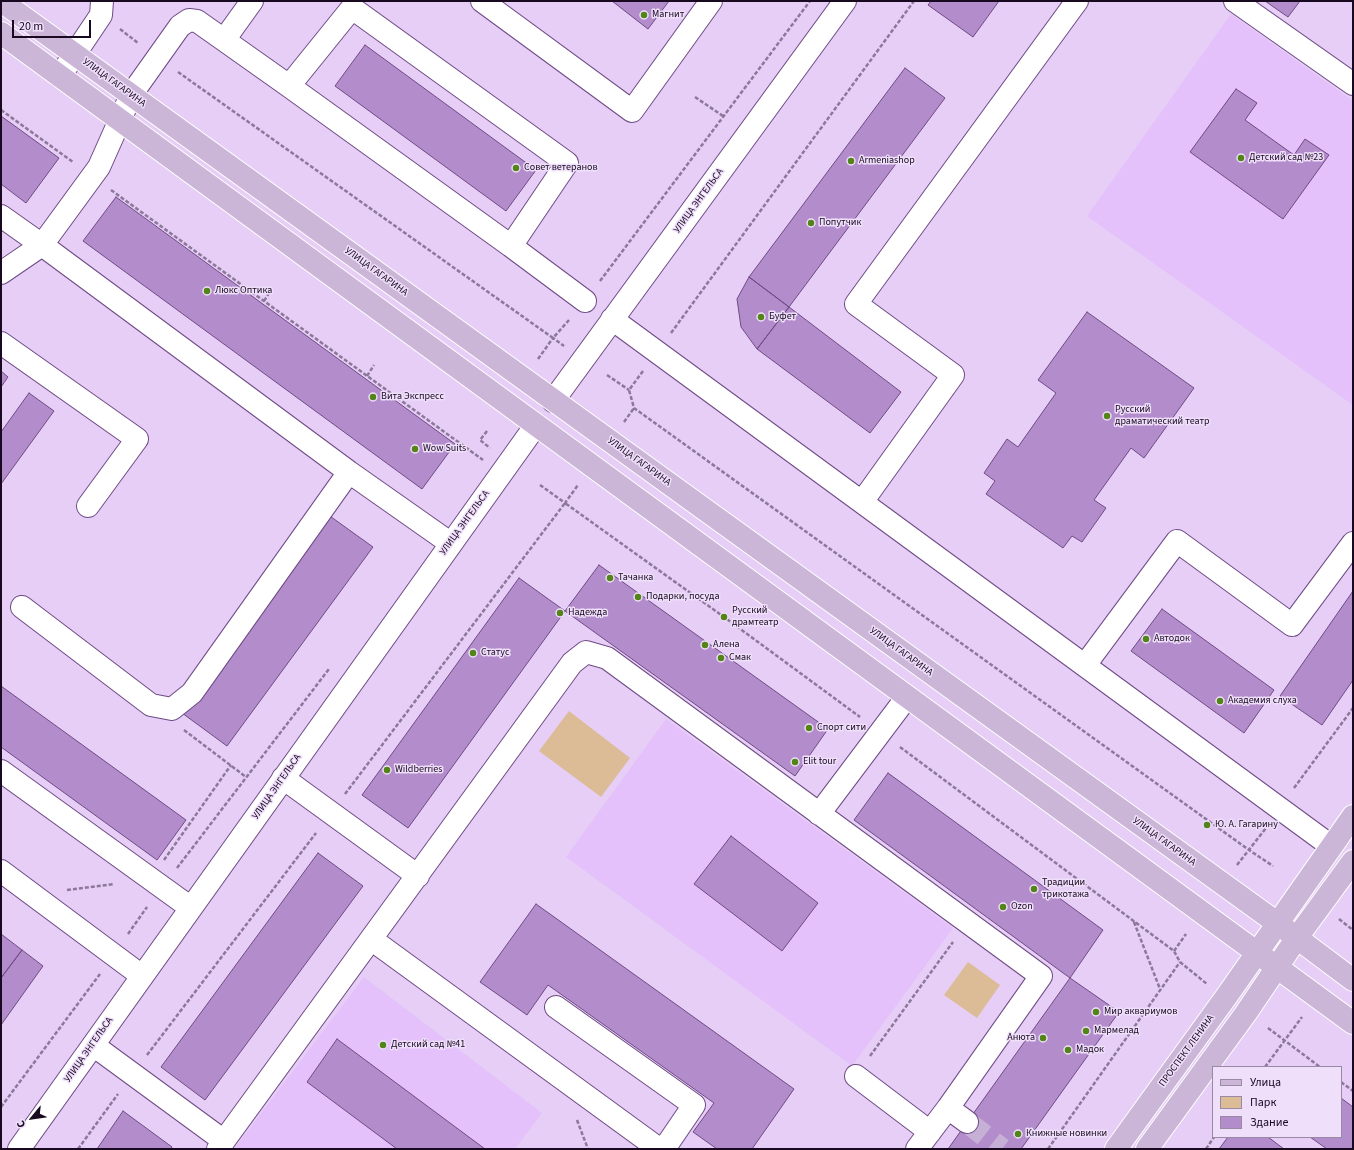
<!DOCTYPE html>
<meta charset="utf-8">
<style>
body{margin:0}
#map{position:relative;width:1354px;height:1150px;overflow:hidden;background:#e6cef6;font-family:"Source Sans 3",sans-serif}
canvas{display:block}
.frame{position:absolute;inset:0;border:2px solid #180920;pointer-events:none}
.legend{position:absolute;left:1212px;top:1066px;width:130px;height:72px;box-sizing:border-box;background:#efdffa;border:1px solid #9989a3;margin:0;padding:5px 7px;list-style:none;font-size:12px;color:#180920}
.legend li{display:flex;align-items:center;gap:8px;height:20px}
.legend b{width:20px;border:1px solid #9989a3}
.north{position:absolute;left:12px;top:1098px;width:40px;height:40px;-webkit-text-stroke:3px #efdffa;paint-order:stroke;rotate:241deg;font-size:11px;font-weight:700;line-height:16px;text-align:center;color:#180920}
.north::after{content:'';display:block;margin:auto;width:14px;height:18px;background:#180920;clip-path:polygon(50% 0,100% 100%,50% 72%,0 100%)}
.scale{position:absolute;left:12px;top:20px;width:79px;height:18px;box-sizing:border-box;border:2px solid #180920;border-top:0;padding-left:5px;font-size:12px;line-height:14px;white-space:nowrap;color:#180920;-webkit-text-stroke:3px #efdffa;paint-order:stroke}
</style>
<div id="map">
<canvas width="1354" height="1150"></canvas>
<div class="frame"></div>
<ul class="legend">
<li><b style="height:5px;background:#cbb6d8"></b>Улица</li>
<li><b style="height:11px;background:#dcbc96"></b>Парк</li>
<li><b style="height:11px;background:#b38ccb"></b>Здание</li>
</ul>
<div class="north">С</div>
<div class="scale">20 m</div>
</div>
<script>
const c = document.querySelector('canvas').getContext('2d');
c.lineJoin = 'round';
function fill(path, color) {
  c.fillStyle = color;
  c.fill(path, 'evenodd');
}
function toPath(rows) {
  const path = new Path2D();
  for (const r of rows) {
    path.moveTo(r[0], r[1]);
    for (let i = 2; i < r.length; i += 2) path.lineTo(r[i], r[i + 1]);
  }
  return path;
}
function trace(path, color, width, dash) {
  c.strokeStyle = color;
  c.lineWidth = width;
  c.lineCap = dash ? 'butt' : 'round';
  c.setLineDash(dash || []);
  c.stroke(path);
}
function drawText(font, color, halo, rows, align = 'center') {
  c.font = font + ' "Source Sans 3",sans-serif';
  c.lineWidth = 3;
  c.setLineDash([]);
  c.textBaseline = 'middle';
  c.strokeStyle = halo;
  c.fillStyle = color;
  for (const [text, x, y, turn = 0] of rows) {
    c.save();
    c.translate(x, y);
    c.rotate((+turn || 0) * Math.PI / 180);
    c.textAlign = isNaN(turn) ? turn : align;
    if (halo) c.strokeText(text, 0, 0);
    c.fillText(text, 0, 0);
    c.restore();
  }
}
fill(toPath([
 [1231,14,1353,101,1353,405,1087,216],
 [666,719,953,928,852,1066,566,857],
 [364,977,542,1113,515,1149,234,1149]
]), '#e4c1fa');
fill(toPath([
 [569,711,630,758,601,797,539,751],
 [968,962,1000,985,977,1018,944,995]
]), '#dcbc96');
const building = toPath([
 [612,1,669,1,648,29,612,1],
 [931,1,999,1,973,37,928,5,931,1],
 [1265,1,1300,1,1288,17,1265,1],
 [365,45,536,170,506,211,335,86,365,45],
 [905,68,945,98,789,307,749,277,905,68],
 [1236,89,1257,103,1245,120,1294,155,1305,139,1329,155,1283,219,1190,152,1236,89],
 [1,116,59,158,26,203,1,184,1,116],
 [116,197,455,444,422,489,83,241,116,197],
 [749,277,789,307,757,349,741,327,737,299,749,277],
 [789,307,901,392,870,433,757,349,789,307],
 [1087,312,1194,388,1144,458,1131,448,1094,500,1106,508,1082,542,1072,536,1063,548,986,494,995,481,984,473,1007,439,1018,447,1056,393,1038,380,1087,312],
 [1,371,8,377,1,387,1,371],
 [29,393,54,411,1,484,1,432,29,393],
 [327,514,373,547,227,746,182,713,327,514],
 [599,565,828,729,795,776,565,611,599,565],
 [519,578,565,611,408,828,362,795,519,578],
 [1353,591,1353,680,1322,725,1280,696,1353,591],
 [1162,609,1274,690,1244,733,1131,651,1162,609],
 [1,686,186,820,157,860,1,747,1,686],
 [888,773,1103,930,1070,978,854,820,888,773],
 [731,836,818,903,782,951,694,884,731,836],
 [318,853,363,886,205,1100,161,1067,318,853],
 [536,904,794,1089,752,1149,717,1149,693,1132,714,1103,548,985,527,1015,480,982,536,904],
 [1,934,22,950,1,978,1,934],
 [22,950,43,966,1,1025,1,978,22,950],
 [1070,978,1119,1012,1021,1149,948,1149,1070,978],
 [337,1039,485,1149,397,1149,307,1082,337,1039],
 [1341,1098,1353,1107,1353,1149,1327,1149,1310,1137,1341,1137,1341,1098],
 [123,1111,172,1147,171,1149,97,1149,123,1111],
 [1228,1137,1268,1137,1284,1149,1219,1149,1228,1137]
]);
fill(building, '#b38ccb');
trace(building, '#6f4b84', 1);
trace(toPath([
 [967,1122,1002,1149]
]), '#c7b0d6', 22, [22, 11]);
const minor = toPath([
 [482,1,632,111,711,1],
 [1235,1,1353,84],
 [224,40,252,1],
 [60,76,101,15,102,1],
 [289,86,352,8,567,163,511,246,289,86,224,40,197,21,189,20,180,26,131,95,99,167,42,245,349,472,450,543],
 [1,216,42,245,1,273],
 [511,246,585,301],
 [612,319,1331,846],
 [1,343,137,439,88,506],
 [553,401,845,1],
 [862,502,953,375,856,304,1077,1],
 [22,607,151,705,172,709,192,693,349,472],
 [1085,665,1177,541,1292,625,1353,543],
 [1,771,191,908],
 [283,778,418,876],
 [819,814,907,697],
 [1,871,142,976],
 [371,939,659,1149],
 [556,1007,694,1105,664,1149],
 [93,1045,224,1141],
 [856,1076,930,1132],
 [948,1108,967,1122],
 [19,1149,536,425],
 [218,1149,572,663,586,652,607,658,1041,976,948,1108,917,1149]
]);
const major = toPath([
 [1,1,1277,923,1353,980],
 [1,33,1353,1023],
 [1116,1149,1226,997,1353,816],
 [1147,1149,1246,1013,1296,939,1353,861]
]);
trace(minor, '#6f4b85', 24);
trace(major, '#fff', 24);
trace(toPath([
 [120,29,138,43],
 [178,72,553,338,569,320],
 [695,97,723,116],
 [1,110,73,162],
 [111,190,483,460],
 [600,281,810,1],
 [264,301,271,290],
 [671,333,914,1],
 [538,359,553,338,564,346],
 [643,371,629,390,634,408,1249,850,1273,866],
 [607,375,629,390],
 [367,376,374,365],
 [624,422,634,408],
 [487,431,480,440,490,448],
 [540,485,565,503,578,485],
 [184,730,246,777],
 [900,747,1174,951,1180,962,1207,984],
 [1294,788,1353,708],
 [345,794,565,503,724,617,860,717],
 [164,860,231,765],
 [1237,865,1266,828],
 [177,868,329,669],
 [67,890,114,884],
 [1339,919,1353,930],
 [1134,922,1160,989],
 [128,934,147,907],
 [1174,951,1186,934],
 [1268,1028,1320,1067],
 [147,1055,316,833],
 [870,1056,953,942],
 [1265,1067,1302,1017],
 [1341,1082,1353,1091],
 [1,1107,100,974],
 [577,1120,588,1149],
 [78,1149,118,1094],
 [1048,1149,1180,962],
 [1206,1149,1214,1137]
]), '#8c7899', 2.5, [4, 2]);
trace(minor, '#fff', 22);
trace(major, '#cbb6d8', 22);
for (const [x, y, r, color] of [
 [644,15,4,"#528417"],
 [1241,158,4,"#528417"],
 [851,161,4,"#528417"],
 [516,168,4,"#528417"],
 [811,223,4,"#528417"],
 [207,291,4,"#528417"],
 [761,317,4,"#528417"],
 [373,397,4,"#528417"],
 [1107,416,4,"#528417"],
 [415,449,4,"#528417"],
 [610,578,4,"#528417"],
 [638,597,4,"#528417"],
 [560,613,4,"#528417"],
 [724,617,4,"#528417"],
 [1146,639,4,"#528417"],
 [705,645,4,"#528417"],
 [473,653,4,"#528417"],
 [721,658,4,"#528417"],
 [1220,701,4,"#528417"],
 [809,728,4,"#528417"],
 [795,762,4,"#528417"],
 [387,770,4,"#528417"],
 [1207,825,4,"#528417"],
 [1034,889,4,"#528417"],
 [1003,907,4,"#528417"],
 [1096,1012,4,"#528417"],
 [1086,1031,4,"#528417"],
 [1043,1038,4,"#528417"],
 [383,1045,4,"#528417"],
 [1068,1050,4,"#528417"],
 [1018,1134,4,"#528417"]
]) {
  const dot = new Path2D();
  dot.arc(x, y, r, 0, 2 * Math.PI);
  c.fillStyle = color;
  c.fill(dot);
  trace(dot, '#efdffa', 1.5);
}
drawText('10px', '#180920', '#efdffa', [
 ["Магнит",652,15],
 ["Детский сад №23",1249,158],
 ["Armeniashop",859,161],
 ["Совет ветеранов",524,168],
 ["Попутчик",819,223],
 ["Люкс Оптика",215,291],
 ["Буфет",769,317],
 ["Вита Экспресс",381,397],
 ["Русский",1115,410],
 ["драматический театр",1115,422],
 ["Wow Suits",423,449],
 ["Тачанка",618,578],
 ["Подарки, посуда",646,597],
 ["Русский",732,611],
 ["драмтеатр",732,623],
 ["Надежда",568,613],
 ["Автодок",1154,639],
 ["Алена",713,645],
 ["Статус",481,653],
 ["Смак",729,658],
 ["Академия слуха",1228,701],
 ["Спорт сити",817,728],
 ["Elit tour",803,762],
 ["Wildberries",395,770],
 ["Ю. А. Гагарину",1215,825],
 ["Традиции",1042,883],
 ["трикотажа",1042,895],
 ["Ozon",1011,907],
 ["Мир аквариумов",1104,1012],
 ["Мармелад",1094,1031],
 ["Анюта",1035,1038,"right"],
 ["Детский сад №41",391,1045],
 ["Мадок",1076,1050],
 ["Книжные новинки",1026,1134]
], 'left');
drawText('10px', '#180920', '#efdffa', [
 ["УЛИЦА ГАГАРИНА",114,83,36],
 ["УЛИЦА ЭНГЕЛЬСА",699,201,-54],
 ["УЛИЦА ГАГАРИНА",376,272,36],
 ["УЛИЦА ГАГАРИНА",639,462,36],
 ["УЛИЦА ЭНГЕЛЬСА",465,523,-54],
 ["УЛИЦА ГАГАРИНА",901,652,36],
 ["УЛИЦА ЭНГЕЛЬСА",277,787,-55],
 ["УЛИЦА ГАГАРИНА",1164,842,36],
 ["УЛИЦА ЭНГЕЛЬСА",89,1050,-55],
 ["ПРОСПЕКТ ЛЕНИНА",1187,1051,-54]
]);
</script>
